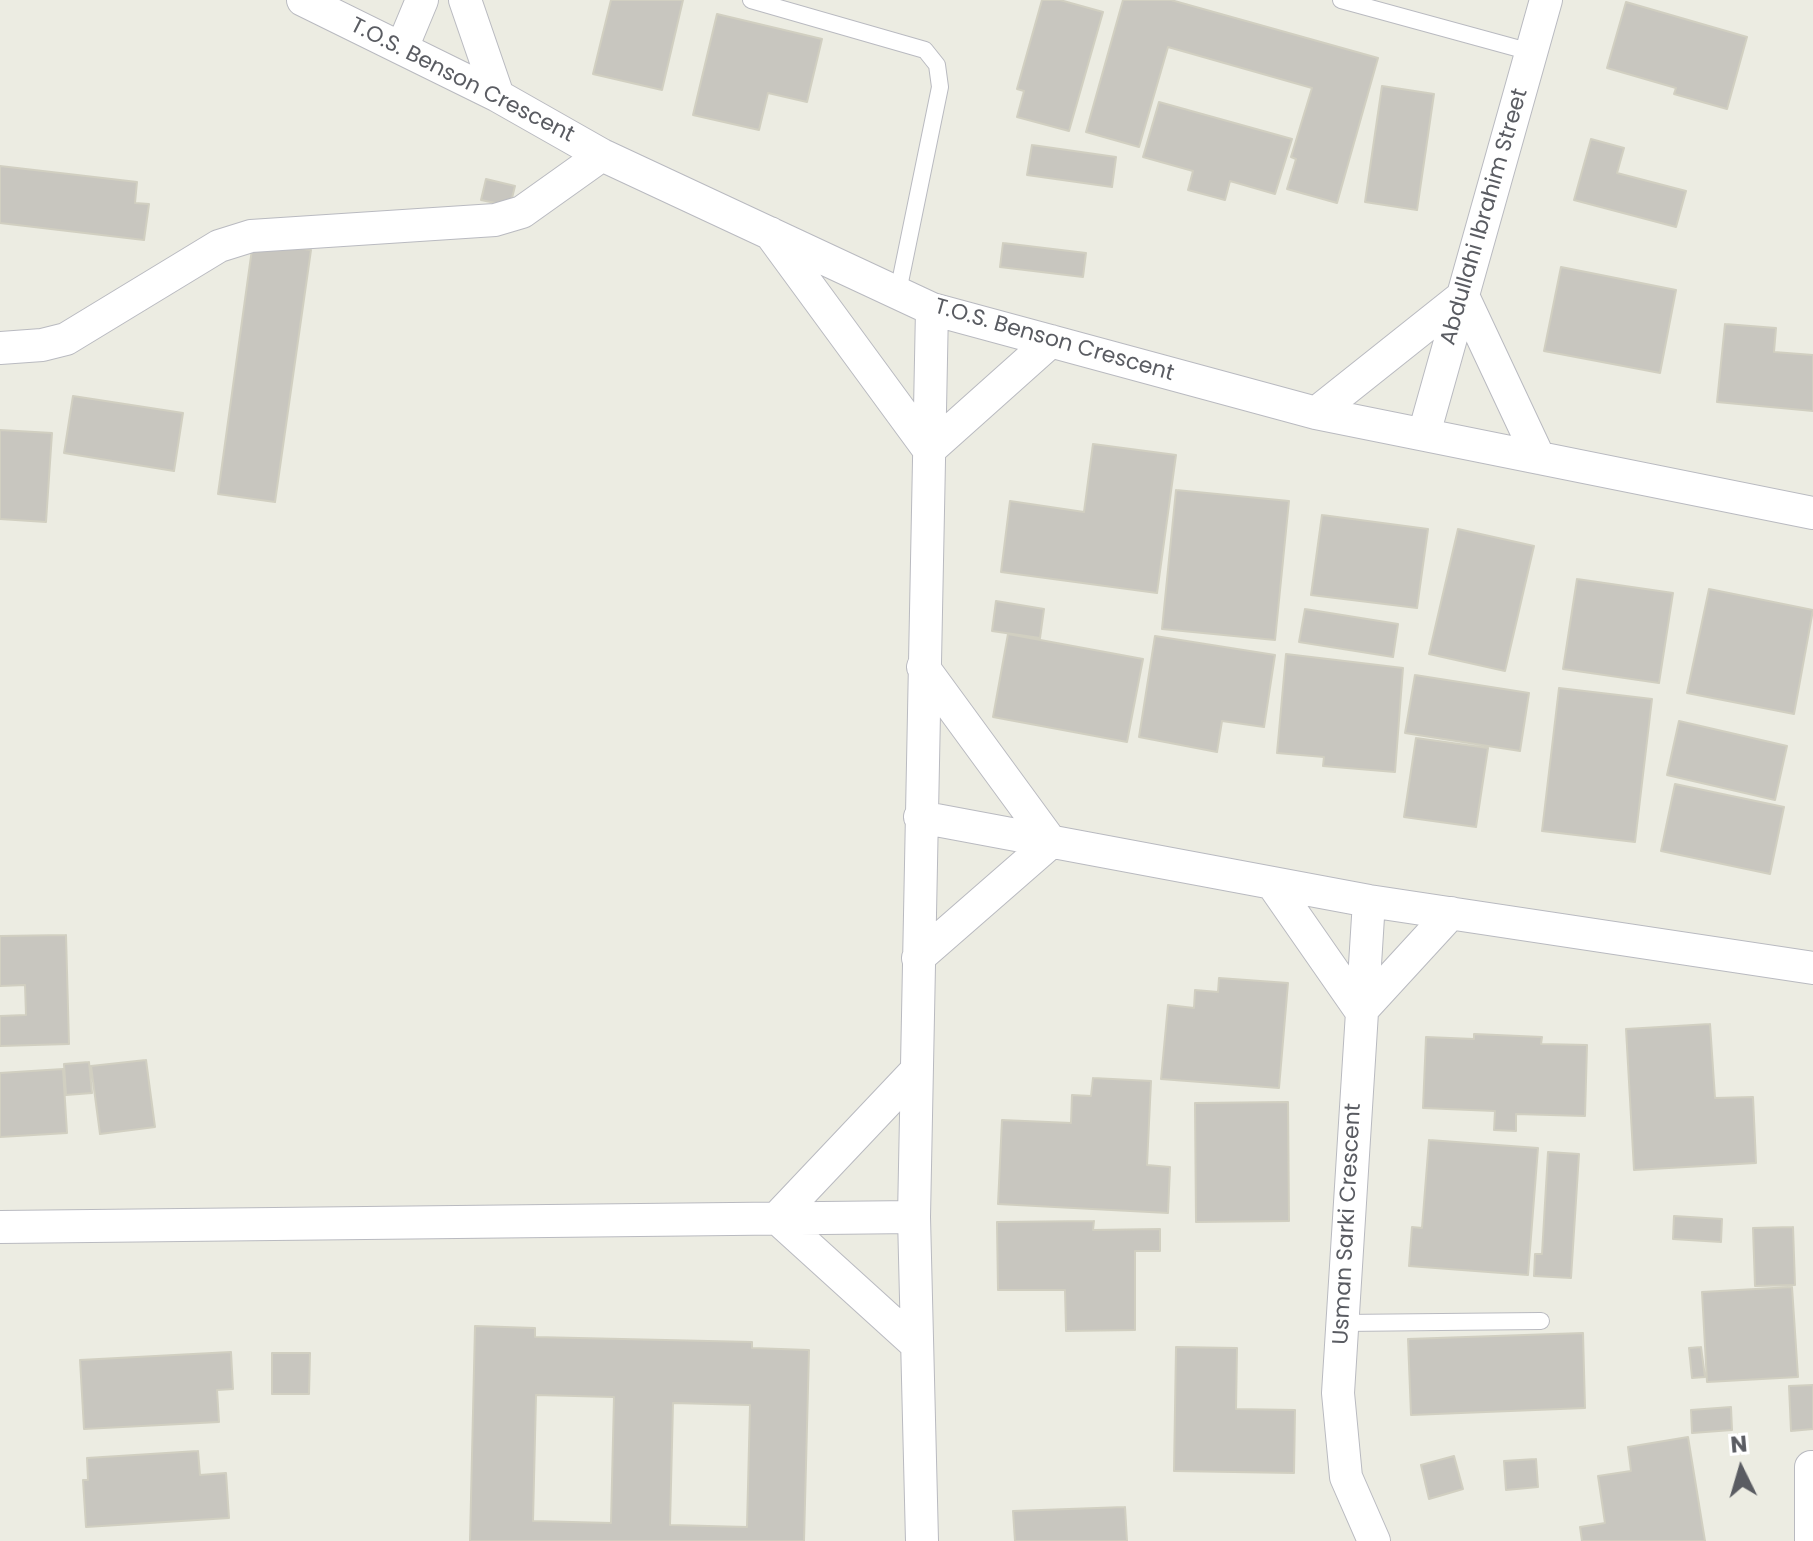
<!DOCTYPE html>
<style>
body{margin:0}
#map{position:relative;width:1813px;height:1541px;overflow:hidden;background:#ecece2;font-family:Poppins,sans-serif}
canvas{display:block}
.north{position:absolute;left:1701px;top:1429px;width:80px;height:80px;-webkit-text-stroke:6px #fff;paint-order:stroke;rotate:355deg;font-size:22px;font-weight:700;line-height:32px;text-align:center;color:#5a5c62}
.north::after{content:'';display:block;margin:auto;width:28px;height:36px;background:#5a5c62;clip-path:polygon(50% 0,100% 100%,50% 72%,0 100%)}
</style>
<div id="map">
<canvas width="1813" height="1541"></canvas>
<div class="north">N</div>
</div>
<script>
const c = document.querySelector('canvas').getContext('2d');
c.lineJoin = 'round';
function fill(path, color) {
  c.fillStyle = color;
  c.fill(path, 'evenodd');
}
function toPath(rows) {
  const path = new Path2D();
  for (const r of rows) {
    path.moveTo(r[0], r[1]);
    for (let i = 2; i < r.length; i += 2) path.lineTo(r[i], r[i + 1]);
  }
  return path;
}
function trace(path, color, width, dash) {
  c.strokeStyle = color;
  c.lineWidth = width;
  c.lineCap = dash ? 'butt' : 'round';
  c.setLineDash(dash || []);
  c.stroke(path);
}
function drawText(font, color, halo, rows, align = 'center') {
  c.font = font + ' Poppins,sans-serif';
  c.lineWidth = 6;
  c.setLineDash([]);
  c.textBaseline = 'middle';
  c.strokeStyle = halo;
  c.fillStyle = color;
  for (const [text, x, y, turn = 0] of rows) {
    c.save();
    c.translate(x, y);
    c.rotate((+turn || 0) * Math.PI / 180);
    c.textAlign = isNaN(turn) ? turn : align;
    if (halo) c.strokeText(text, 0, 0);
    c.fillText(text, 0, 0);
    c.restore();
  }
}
const building = toPath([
 [611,0,683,0,662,90,593,74,611,0],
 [1042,0,1060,0,1103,12,1069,131,1017,117,1024,91,1017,89,1042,0],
 [1123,0,1171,0,1378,58,1337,203,1287,189,1296,159,1291,157,1312,88,1168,47,1139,147,1086,132,1123,0],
 [1626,2,1747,37,1727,109,1674,94,1676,88,1607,68,1626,2],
 [717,14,822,39,807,102,768,93,759,130,693,115,717,14],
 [1382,86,1434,94,1417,210,1365,202,1382,86],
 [1159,102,1292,139,1275,194,1230,181,1225,200,1188,190,1193,171,1143,157,1159,102],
 [1591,139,1624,148,1617,173,1686,191,1676,227,1574,200,1591,139],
 [1032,145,1116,157,1112,187,1027,175,1032,145],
 [0,166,137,182,135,203,149,204,144,240,0,223,0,166],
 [486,179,515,186,510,206,481,200,486,179],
 [253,242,311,250,275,502,218,494,253,242],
 [1003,243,1086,253,1083,277,1000,267,1003,243],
 [1561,267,1676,290,1660,373,1544,351,1561,267],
 [1725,324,1776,328,1774,352,1813,355,1813,411,1717,402,1725,324],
 [73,396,183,413,174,471,64,453,73,396],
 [0,430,52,433,46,522,0,519,0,430],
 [1093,444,1176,455,1157,593,1001,572,1010,501,1084,512,1093,444],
 [1176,490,1289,501,1275,640,1162,629,1176,490],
 [1322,515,1428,529,1417,608,1311,595,1322,515],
 [1458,529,1534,546,1505,671,1429,654,1458,529],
 [1577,579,1673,593,1659,683,1563,669,1577,579],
 [1709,589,1813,610,1794,714,1687,693,1709,589],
 [996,601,1044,609,1040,638,992,631,996,601],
 [1305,609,1398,624,1393,657,1299,642,1305,609],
 [1008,634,1143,659,1127,742,993,717,1008,634],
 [1155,636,1275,655,1264,727,1222,721,1217,752,1139,737,1155,636],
 [1286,654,1403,668,1395,772,1323,766,1324,757,1277,753,1286,654],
 [1415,675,1529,693,1520,751,1405,733,1415,675],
 [1559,688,1652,699,1635,842,1542,831,1559,688],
 [1679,721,1787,746,1775,800,1667,775,1679,721],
 [1416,738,1488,748,1476,827,1404,817,1416,738],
 [1675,784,1784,807,1770,874,1661,851,1675,784],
 [66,935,69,1044,0,1046,0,1016,26,1015,25,985,0,986,0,936,66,935],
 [1219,978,1288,983,1279,1088,1161,1079,1168,1005,1194,1008,1195,990,1218,992,1219,978],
 [1710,1024,1715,1098,1753,1097,1756,1163,1634,1170,1626,1029,1710,1024],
 [1474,1034,1542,1037,1541,1044,1587,1045,1585,1116,1516,1114,1516,1131,1494,1130,1495,1111,1423,1108,1426,1037,1474,1039,1474,1034],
 [146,1060,155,1127,100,1134,91,1066,146,1060],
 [89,1062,92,1093,66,1095,64,1064,89,1062],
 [63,1069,67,1133,0,1137,0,1073,63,1069],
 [1093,1078,1151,1081,1147,1165,1170,1167,1168,1213,998,1204,1002,1120,1071,1123,1072,1095,1091,1096,1093,1078],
 [1288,1102,1289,1221,1196,1222,1195,1103,1288,1102],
 [1429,1140,1538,1148,1528,1275,1409,1266,1412,1227,1422,1228,1429,1140],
 [1548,1152,1579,1154,1571,1278,1534,1276,1535,1254,1542,1254,1548,1152],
 [1674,1216,1722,1219,1721,1242,1673,1239,1674,1216],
 [1094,1221,1093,1230,1160,1229,1160,1251,1135,1251,1135,1330,1066,1331,1065,1290,998,1290,997,1222,1094,1221],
 [1793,1227,1795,1285,1755,1286,1753,1228,1793,1227],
 [1792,1287,1798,1377,1707,1382,1702,1292,1792,1287],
 [475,1326,535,1328,535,1337,752,1342,752,1348,809,1350,804,1541,470,1541,475,1326],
 [536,1395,614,1397,611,1523,533,1521,536,1395],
 [673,1403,750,1405,747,1527,670,1525,673,1403],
 [1583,1333,1585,1408,1411,1415,1408,1339,1583,1333],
 [1176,1347,1237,1348,1236,1409,1295,1410,1294,1473,1174,1471,1176,1347],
 [1701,1347,1705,1377,1692,1378,1689,1348,1701,1347],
 [231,1352,233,1389,217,1390,219,1422,84,1429,80,1360,231,1352],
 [272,1353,310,1353,309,1394,272,1394,272,1353],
 [1813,1385,1813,1429,1791,1431,1789,1386,1813,1385],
 [1731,1407,1732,1430,1692,1433,1691,1410,1731,1407],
 [1688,1437,1705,1541,1582,1541,1580,1527,1605,1523,1598,1476,1631,1471,1628,1447,1688,1437],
 [198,1451,200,1475,226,1473,229,1518,86,1527,83,1480,88,1480,87,1458,198,1451],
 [1454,1456,1463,1489,1429,1499,1421,1465,1454,1456],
 [1536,1459,1538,1487,1506,1490,1504,1461,1536,1459],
 [1125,1507,1127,1541,1015,1541,1013,1511,1125,1507]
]);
fill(building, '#c8c6bf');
trace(building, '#d1cfc1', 2);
const lane = toPath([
 [751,0,925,50,937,65,940,87,898,292],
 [1341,0,1531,52],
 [1342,1323,1541,1321]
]);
const street = toPath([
 [303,0,498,96,602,155,932,309,1316,413,1813,513],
 [465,0,498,96],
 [402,48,422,0],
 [770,233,929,450,1051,341],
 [0,348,42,345,66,339,219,246,251,236,495,220,522,212,602,155],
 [1316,413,1463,296,1539,458],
 [1424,434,1546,0],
 [920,817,1369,901,1813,968],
 [1272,883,1361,1011,1451,913],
 [1369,901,1338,1393,1346,1477,1374,1541],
 [918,958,1051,842,923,667],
 [916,1071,777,1218,917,1345],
 [914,1217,932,309],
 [0,1227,914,1217,922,1541],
 [1811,1541,1811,1467]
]);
trace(lane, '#b9bac0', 18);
trace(street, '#b9bac0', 34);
trace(lane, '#fff', 16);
trace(street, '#fff', 32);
drawText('22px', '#5a5c62', '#fff', [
 ["T.O.S. Benson Crescent",462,81,27],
 ["Abdullahi Ibrahim Street",1485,217,-74],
 ["T.O.S. Benson Crescent",1054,341,16],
 ["Usman Sarki Crescent",1348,1224,-87]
]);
</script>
